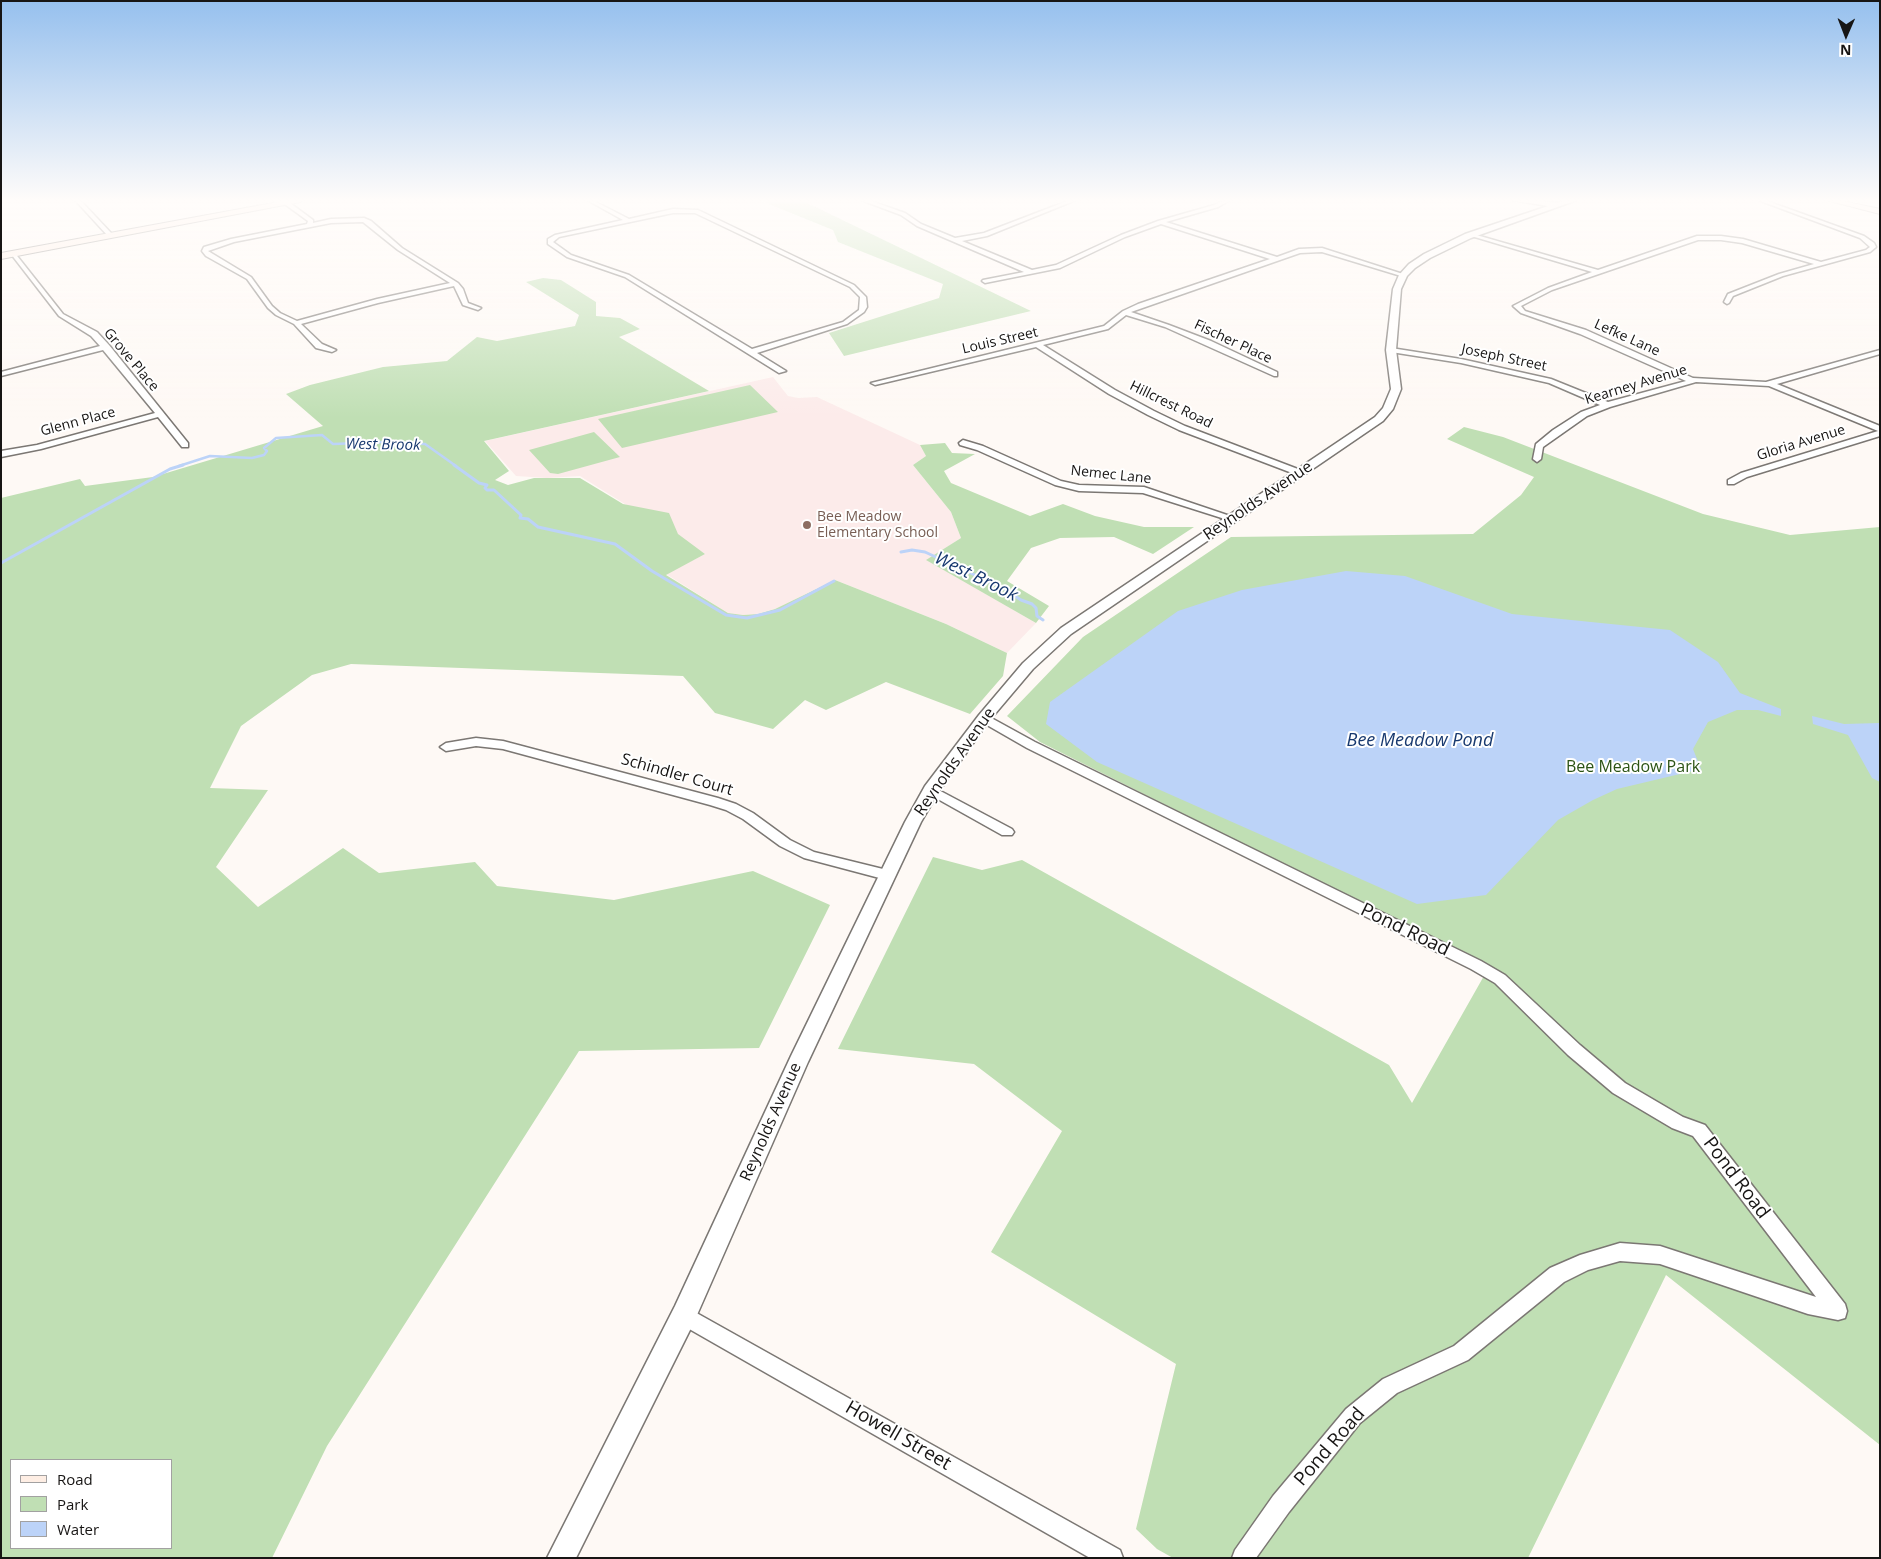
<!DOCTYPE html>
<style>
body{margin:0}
#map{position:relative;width:1881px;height:1559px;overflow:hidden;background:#fef9f5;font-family:"Open Sans",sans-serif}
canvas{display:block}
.frame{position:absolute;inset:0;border:2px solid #171514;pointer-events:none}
.legend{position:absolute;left:10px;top:1459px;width:162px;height:90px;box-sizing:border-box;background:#fff;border:1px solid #a2a1a1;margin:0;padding:6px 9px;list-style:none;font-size:15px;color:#171514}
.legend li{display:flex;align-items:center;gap:10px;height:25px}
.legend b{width:25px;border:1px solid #a2a1a1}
.north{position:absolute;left:1821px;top:10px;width:50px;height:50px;-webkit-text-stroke:4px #fff;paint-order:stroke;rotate:181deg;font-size:14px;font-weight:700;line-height:20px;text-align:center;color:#171514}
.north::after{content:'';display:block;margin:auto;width:18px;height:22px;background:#171514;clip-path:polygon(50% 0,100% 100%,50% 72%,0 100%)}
</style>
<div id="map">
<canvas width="1881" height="1559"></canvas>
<div class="frame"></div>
<ul class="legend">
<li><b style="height:6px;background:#feeee4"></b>Road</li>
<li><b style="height:14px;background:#c0dfb4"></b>Park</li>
<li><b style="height:14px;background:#bcd3f8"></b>Water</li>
</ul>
<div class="north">N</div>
</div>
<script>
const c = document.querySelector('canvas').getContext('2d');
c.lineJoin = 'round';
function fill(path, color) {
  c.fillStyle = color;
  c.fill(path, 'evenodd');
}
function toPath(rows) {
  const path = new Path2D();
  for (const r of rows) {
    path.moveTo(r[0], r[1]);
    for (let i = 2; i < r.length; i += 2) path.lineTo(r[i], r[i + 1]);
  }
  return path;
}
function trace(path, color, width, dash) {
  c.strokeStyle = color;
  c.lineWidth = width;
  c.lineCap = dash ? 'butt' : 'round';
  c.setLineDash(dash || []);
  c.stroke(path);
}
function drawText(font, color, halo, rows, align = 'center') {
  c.font = font + ' "Open Sans",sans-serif';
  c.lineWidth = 4;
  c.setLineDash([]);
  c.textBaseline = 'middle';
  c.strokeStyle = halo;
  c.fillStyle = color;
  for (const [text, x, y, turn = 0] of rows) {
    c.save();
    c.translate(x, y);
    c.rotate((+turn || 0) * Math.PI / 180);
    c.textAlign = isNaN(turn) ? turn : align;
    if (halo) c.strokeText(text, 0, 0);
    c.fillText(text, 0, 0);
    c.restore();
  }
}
fill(toPath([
 [773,377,788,396,798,398,817,397,920,445,926,456,913,465,951,512,961,538,927,560,1036,623,1007,653,946,624,835,580,775,609,757,614,743,615,728,613,666,574,705,554,580,476,547,478,516,476,485,441]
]), '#fcebea');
fill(toPath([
 [759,200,801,200,1031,311,844,356,829,333,939,298,943,284,838,242,833,230],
 [543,278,561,280,596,302,596,316,620,318,640,329,619,337,709,391,484,441,509,471,495,480,508,485,534,478,580,478,623,504,669,513,678,534,705,554,666,575,728,613,743,615,758,614,775,609,835,580,946,624,1007,653,1003,676,970,714,886,682,826,710,805,700,773,729,715,713,683,676,351,664,312,675,241,726,210,788,268,790,216,867,258,907,343,848,379,873,475,862,497,886,614,900,753,871,830,905,759,1048,579,1051,327,1446,272,1558,1,1558,1,498,80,479,85,486,153,477,323,426,286,394,310,385,383,367,447,361,477,337,497,341,575,326,579,315,526,282],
 [11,1460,171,1460,171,1548,11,1548],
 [750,385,778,412,622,448,598,419],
 [1464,427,1503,437,1703,514,1790,535,1880,527,1880,1445,1666,1275,1528,1558,1173,1558,1157,1549,1136,1529,1176,1364,991,1252,1062,1131,974,1064,838,1049,933,857,982,870,1022,860,1389,1065,1412,1103,1489,967,1040,742,1007,716,1083,637,1231,537,1473,534,1521,495,1534,477,1447,439],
 [594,432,620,457,558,474,550,473,529,450],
 [945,443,952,453,975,454,944,471,951,483,1030,516,1063,504,1095,516,1144,527,1194,527,1153,554,1114,537,1060,538,1031,548,1007,581,1049,606,1036,623,926,560,961,538,951,512,913,465,926,456,920,445]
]), '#c0dfb4');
fill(toPath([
 [1346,571,1405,576,1512,614,1670,630,1718,662,1740,693,1781,709,1781,716,1758,710,1737,710,1708,722,1693,749,1701,769,1617,789,1593,800,1558,820,1486,895,1417,904,1097,762,1046,724,1050,702,1178,611,1242,590],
 [1812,716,1844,724,1880,723,1880,782,1872,778,1848,735,1813,724]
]), '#bcd3f8');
trace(toPath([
 [179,466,210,456,252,458,264,455,267,451,264,448,276,438,322,435,333,444,388,442,425,444,456,466]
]), '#bcd3f8', 2.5);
trace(toPath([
 [454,465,479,483,487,485,485,488,487,490,494,490,521,515,520,518,528,519,538,527,615,544,652,571,726,615,747,618,780,610,834,581],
 [901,552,912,550,925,552,1003,588,1021,600,1032,604,1036,608,1037,616,1043,620],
 [1,563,170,469,183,465]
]), '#bcd3f8', 3);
const minor = toPath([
 [75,200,80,200,112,234,112,236,108,236,75,200],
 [274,200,290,203,313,220,313,223,331,219,364,218,371,221,402,248,458,283,463,289,468,303,481,308,478,310,463,305,454,286,378,303,301,324,322,344,336,350,332,352,316,348,294,324,276,315,268,308,247,279,206,256,202,251,204,247,231,239,307,224,308,221,286,205,278,204,274,200],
 [363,222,398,250,450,283,377,299,297,321,280,313,272,306,251,277,208,251,234,242,331,223,363,222],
 [587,200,592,200,629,219,673,209,698,210,854,285,866,297,867,307,864,312,847,324,757,353,786,371,779,373,625,277,567,257,548,244,548,239,555,235,623,220,587,200],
 [673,213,695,213,850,287,860,297,859,310,843,322,752,349,629,275,571,255,553,242,559,237,673,213],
 [861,200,868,200,905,213,921,224,955,238,984,233,1070,200,1076,200,987,236,962,241,1032,270,1056,265,1121,235,1158,221,1214,205,1225,200,1230,200,1218,207,1166,222,1277,257,1299,249,1322,248,1406,275,1401,276,1322,252,1300,253,1131,312,1169,325,1211,341,1277,372,1277,376,1274,376,1205,345,1165,327,1126,315,1108,329,1043,345,1115,390,1154,411,1185,426,1303,471,1303,475,1300,476,1179,430,1148,415,1109,394,1036,347,875,385,871,383,1104,326,1123,311,1138,304,1270,259,1161,224,1125,237,1060,268,985,283,982,281,983,280,1024,272,917,226,901,215,861,200],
 [1758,200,1764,200,1864,236,1874,243,1876,247,1870,252,1783,276,1733,296,1729,303,1727,304,1724,302,1728,294,1779,274,1814,264,1742,243,1721,240,1698,240,1552,290,1521,306,1525,311,1586,330,1693,378,1766,382,1880,350,1880,354,1777,384,1880,426,1880,436,1747,477,1734,484,1728,484,1728,480,1741,473,1878,431,1769,386,1696,382,1610,407,1587,416,1543,447,1541,459,1537,462,1533,459,1536,444,1553,430,1581,412,1600,405,1549,383,1461,363,1391,352,1387,350,1391,348,1461,359,1551,379,1608,402,1686,381,1580,334,1521,313,1513,306,1548,288,1592,272,1468,235,1473,234,1598,270,1697,236,1721,236,1743,239,1821,262,1866,250,1870,247,1860,238,1758,200],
 [14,252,63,314,97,332,109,345,188,443,188,447,182,447,158,417,41,449,1,457,1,451,37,445,155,413,103,350,1,376,1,372,100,346,91,336,59,316,11,254,14,252],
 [963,440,983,446,1061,481,1079,485,1144,487,1236,518,1234,520,1228,520,1143,493,1079,491,1055,485,977,450,960,445,959,443,963,440],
 [984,714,1035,742,1481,961,1505,975,1580,1045,1625,1083,1683,1117,1705,1125,1845,1304,1847,1311,1845,1318,1838,1320,1808,1314,1660,1264,1620,1261,1588,1270,1564,1282,1468,1360,1397,1393,1360,1423,1289,1512,1256,1558,1232,1558,1235,1550,1273,1496,1346,1409,1383,1379,1454,1346,1550,1268,1580,1255,1620,1243,1660,1246,1816,1297,1693,1136,1672,1128,1613,1093,1568,1055,1495,983,1471,969,1027,748,980,721,978,718,984,714],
 [476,738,503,741,718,798,736,804,753,813,790,840,814,852,887,870,892,871,894,875,892,879,887,880,804,858,780,846,743,819,726,810,710,805,503,749,476,746,446,751,440,747,446,743,476,738],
 [931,786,1012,829,1014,832,1012,835,1002,835,927,793,925,790,927,787,931,786],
 [684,1306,1120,1550,1123,1558,1090,1558,677,1322,675,1315,677,1308,684,1306]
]);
const tertiary = toPath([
 [1512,200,1530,200,1557,203,1567,200,1577,200,1471,238,1430,258,1415,268,1407,276,1401,289,1396,350,1401,389,1393,409,1383,421,1071,634,1033,669,989,721,938,793,921,822,808,1062,693,1324,576,1558,547,1558,675,1306,791,1056,905,822,925,786,979,715,1023,663,1061,628,1375,417,1383,408,1391,389,1386,350,1393,289,1399,275,1409,264,1424,254,1465,234,1548,206,1512,200]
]);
const secondary = toPath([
 [289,200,304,200,300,202,1,259,1,253,289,200],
 [1826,200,1838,200,1880,209,1880,214,1826,200]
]);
trace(minor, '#7b7773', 3);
trace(tertiary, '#7b7773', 3);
trace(secondary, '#7b7773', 2);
fill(minor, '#fff');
fill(tertiary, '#fff');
fill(secondary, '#feeee4');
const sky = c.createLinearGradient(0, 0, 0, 418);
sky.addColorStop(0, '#96c0ee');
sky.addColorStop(0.48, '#fffcfa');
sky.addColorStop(1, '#fffcfa00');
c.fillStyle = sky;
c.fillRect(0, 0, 1881, 418);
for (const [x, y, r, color] of [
 [807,525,5,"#8d6e63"]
]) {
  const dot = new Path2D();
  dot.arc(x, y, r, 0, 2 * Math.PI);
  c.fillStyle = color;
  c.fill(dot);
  trace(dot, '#fff', 2);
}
drawText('14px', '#171514', '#fff', [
 ["Lefke Lane",1627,338,24],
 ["Louis Street",1000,341,-13],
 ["Fischer Place",1233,342,25],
 ["Joseph Street",1504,358,12],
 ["Grove Place",131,360,50],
 ["Kearney Avenue",1636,385,-17],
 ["Hillcrest Road",1171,405,26],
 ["Glenn Place",78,422,-15],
 ["Gloria Avenue",1801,443,-17],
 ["Nemec Lane",1111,475,6]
]);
drawText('14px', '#785e54', '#fff', [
 ["Bee Meadow",817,517],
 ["Elementary School",817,533]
], 'left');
drawText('italic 15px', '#18396f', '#fff', [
 ["West Brook",383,445,1]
]);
drawText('16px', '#171514', '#fff', [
 ["Reynolds Avenue",1258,501,-34],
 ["Reynolds Avenue",955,762,-55],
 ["Schindler Court",677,775,16],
 ["Reynolds Avenue",771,1122,-66]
]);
drawText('16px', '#2b5315', '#fff', [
 ["Bee Meadow Park",1633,767]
]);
drawText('italic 18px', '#18396f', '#fff', [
 ["West Brook",976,577,26],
 ["Bee Meadow Pond",1420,741]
]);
drawText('19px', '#171514', '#fff', [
 ["Pond Road",1405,930,26],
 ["Pond Road",1736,1178,53],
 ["Howell Street",898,1436,30],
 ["Pond Road",1330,1447,-49]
]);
</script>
